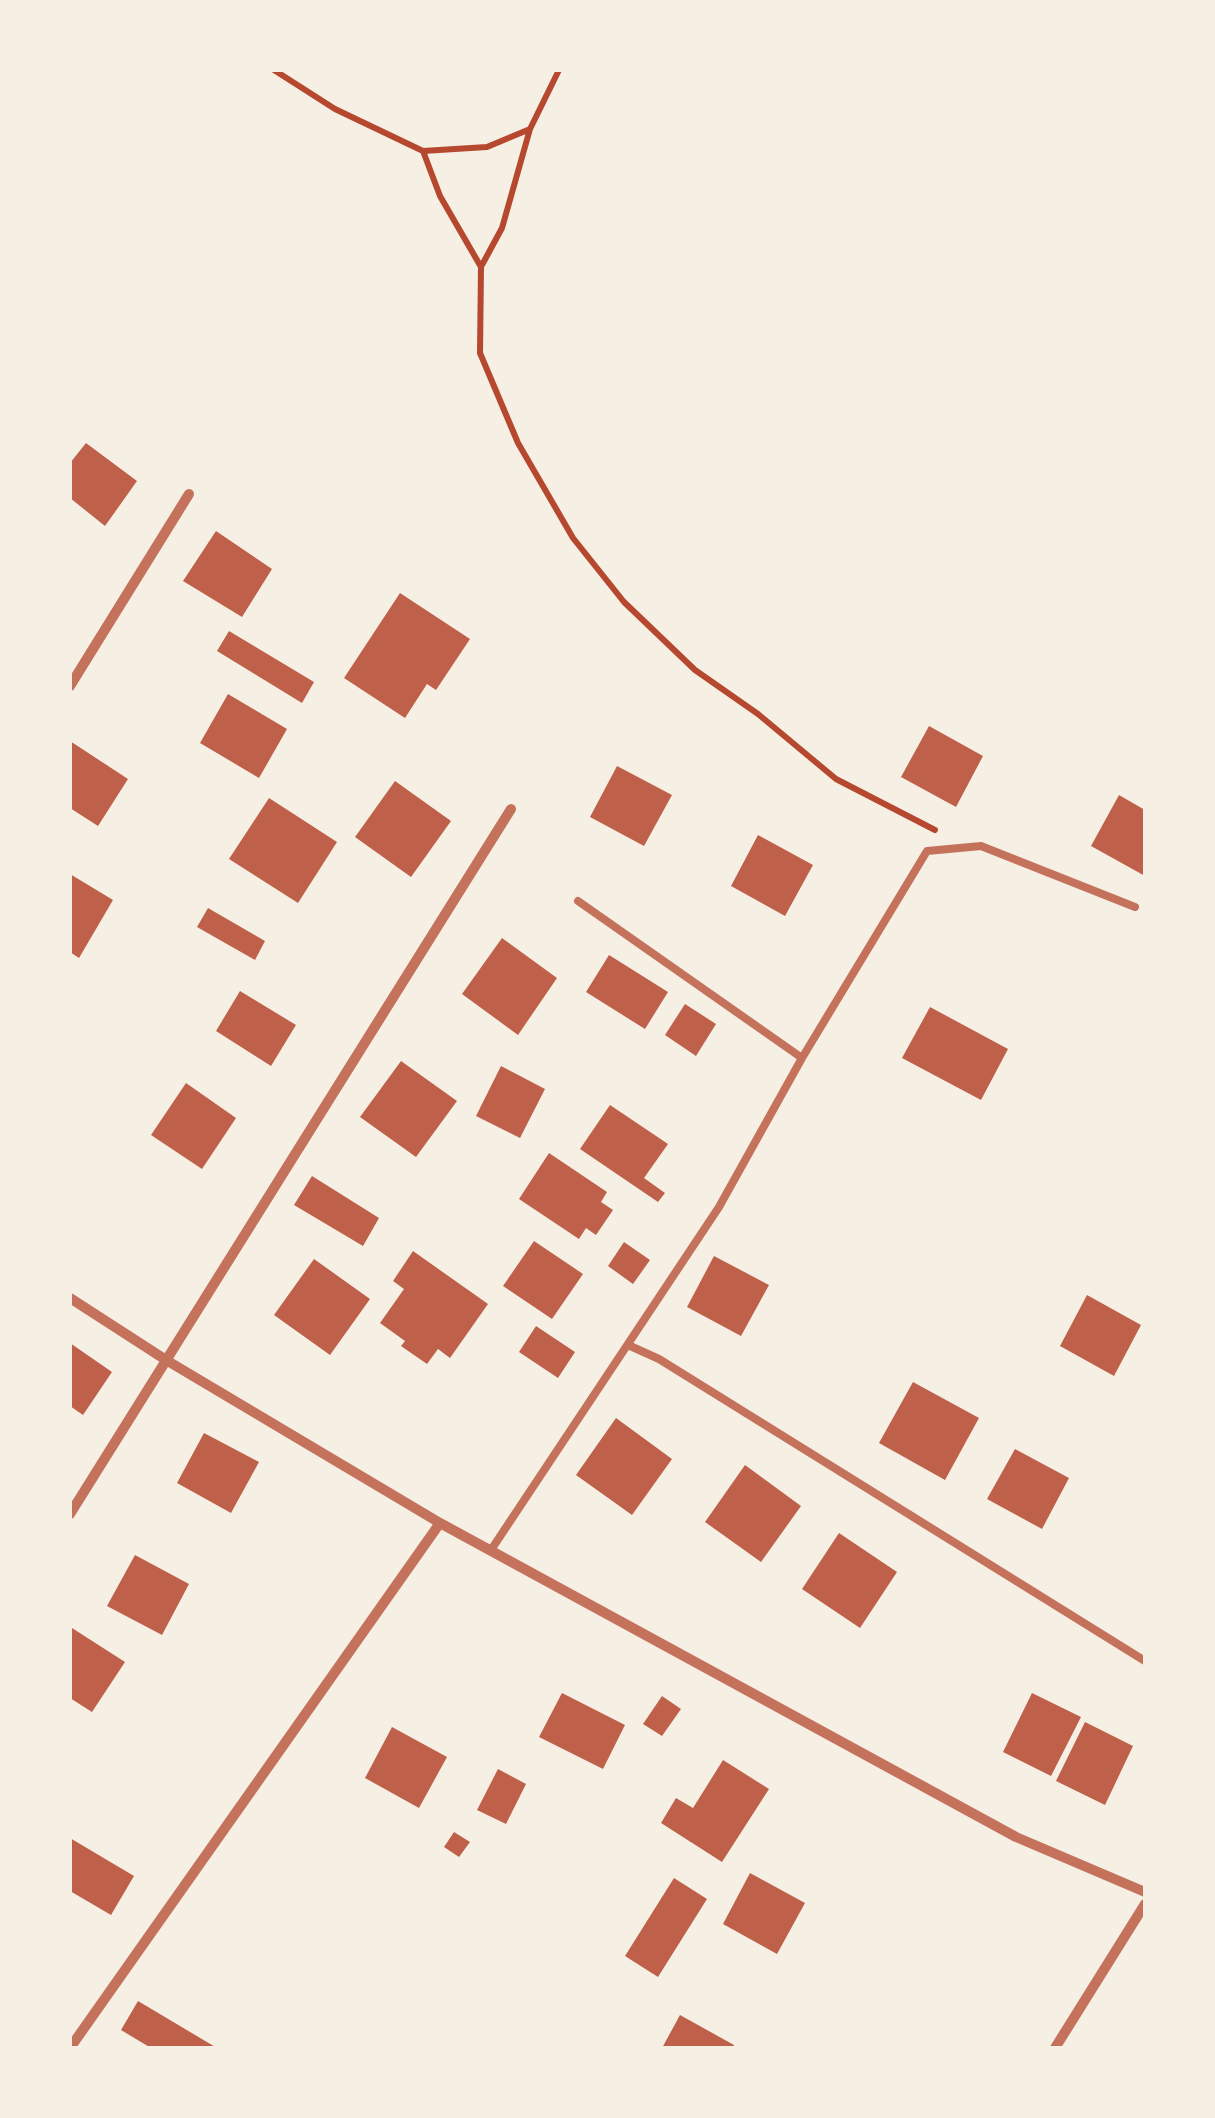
<!DOCTYPE html>
<style>
body{margin:0}
#map{position:relative;width:1215px;height:2118px;overflow:hidden;background:#f6efe4;font-family:"Roboto Condensed",sans-serif}
canvas{display:block}
.frame{position:absolute;inset:0;border:72px solid #f6efe4;pointer-events:none}
</style>
<div id="map">
<canvas width="1215" height="2118"></canvas>
<div class="frame"></div>
</div>
<script>
const c = document.querySelector('canvas').getContext('2d');
c.lineJoin = 'round';
function fill(path, color) {
  c.fillStyle = color;
  c.fill(path, 'evenodd');
}
function toPath(rows) {
  const path = new Path2D();
  for (const r of rows) {
    path.moveTo(r[0], r[1]);
    for (let i = 2; i < r.length; i += 2) path.lineTo(r[i], r[i + 1]);
  }
  return path;
}
function trace(path, color, width, dash) {
  c.strokeStyle = color;
  c.lineWidth = width;
  c.lineCap = dash ? 'butt' : 'round';
  c.setLineDash(dash || []);
  c.stroke(path);
}
fill(toPath([
 [86,443,137,481,105,526,70,498,70,463],
 [216,531,272,569,242,617,183,581],
 [400,593,470,639,436,690,427,684,405,718,344,678],
 [229,631,314,682,302,703,217,651],
 [228,694,287,729,259,778,200,743],
 [929,726,983,756,956,807,901,777],
 [70,741,128,779,98,826,70,808],
 [617,766,672,795,644,846,590,817],
 [395,781,451,821,411,877,355,837],
 [1119,795,1145,810,1145,876,1091,846],
 [269,798,337,842,298,903,229,859],
 [758,835,813,865,785,916,731,886],
 [70,874,113,900,79,958,70,952],
 [208,908,265,941,255,960,197,927],
 [502,938,557,978,518,1035,462,994],
 [609,955,668,992,645,1029,586,992],
 [240,991,296,1025,271,1066,216,1031],
 [685,1004,716,1024,696,1056,665,1035],
 [930,1007,1008,1049,981,1100,902,1058],
 [401,1061,457,1101,416,1157,360,1117],
 [501,1066,545,1089,520,1138,476,1116],
 [186,1083,236,1118,202,1169,151,1135],
 [610,1105,668,1144,644,1178,665,1193,658,1202,580,1149],
 [549,1153,607,1192,601,1202,613,1210,596,1235,586,1228,579,1239,519,1199],
 [312,1176,379,1218,363,1246,294,1205],
 [534,1241,583,1274,552,1319,503,1286],
 [624,1242,650,1260,633,1284,608,1266],
 [413,1251,488,1304,450,1358,438,1349,427,1364,401,1346,405,1341,380,1323,404,1289,393,1281],
 [714,1256,769,1285,741,1336,687,1307],
 [314,1259,370,1299,330,1355,274,1315],
 [1087,1295,1141,1325,1114,1376,1060,1346],
 [536,1326,575,1352,558,1378,519,1352],
 [70,1343,112,1372,83,1415,70,1406],
 [913,1382,979,1418,945,1480,879,1443],
 [616,1418,672,1459,632,1515,576,1475],
 [204,1433,259,1462,231,1513,177,1483],
 [1015,1449,1069,1478,1042,1529,987,1499],
 [745,1465,801,1506,761,1562,705,1522],
 [839,1533,897,1572,860,1628,802,1589],
 [135,1555,189,1584,162,1635,107,1606],
 [72,1628,125,1662,92,1712,70,1698,70,1632],
 [562,1693,625,1725,603,1769,539,1737],
 [1032,1693,1081,1717,1051,1776,1003,1752],
 [662,1696,681,1709,662,1736,643,1724],
 [1085,1722,1133,1746,1105,1805,1056,1781],
 [392,1727,447,1757,419,1808,365,1778],
 [723,1760,769,1789,722,1862,661,1823,676,1798,693,1808],
 [498,1769,526,1784,506,1824,477,1810],
 [454,1832,470,1842,459,1857,444,1847],
 [70,1838,134,1876,111,1915,70,1891],
 [750,1873,805,1903,777,1954,723,1924],
 [674,1878,707,1899,658,1977,625,1956],
 [138,2001,217,2048,151,2048,121,2030],
 [680,2015,734,2045,732,2048,662,2048]
]), '#bf614a');
trace(toPath([
 [274,70,335,109,423,151,487,147,530,129,559,70],
 [423,151,440,196,481,267,480,353,518,443,573,538,624,602,695,670,758,714,836,779,935,830],
 [482,265,502,228,530,129]
]), '#b5482f', 6);
trace(toPath([
 [802,1058,927,851,981,846,1135,907],
 [628,1345,659,1359,1145,1661],
 [491,1550,719,1207,802,1058,578,901]
]), '#c5725c', 8);
trace(toPath([
 [70,686,189,494],
 [70,1298,166,1360,440,1523,1016,1837,1145,1892],
 [70,1514,511,809],
 [70,2048,440,1523],
 [1055,2048,1145,1904]
]), '#c5725c', 10);
</script>
